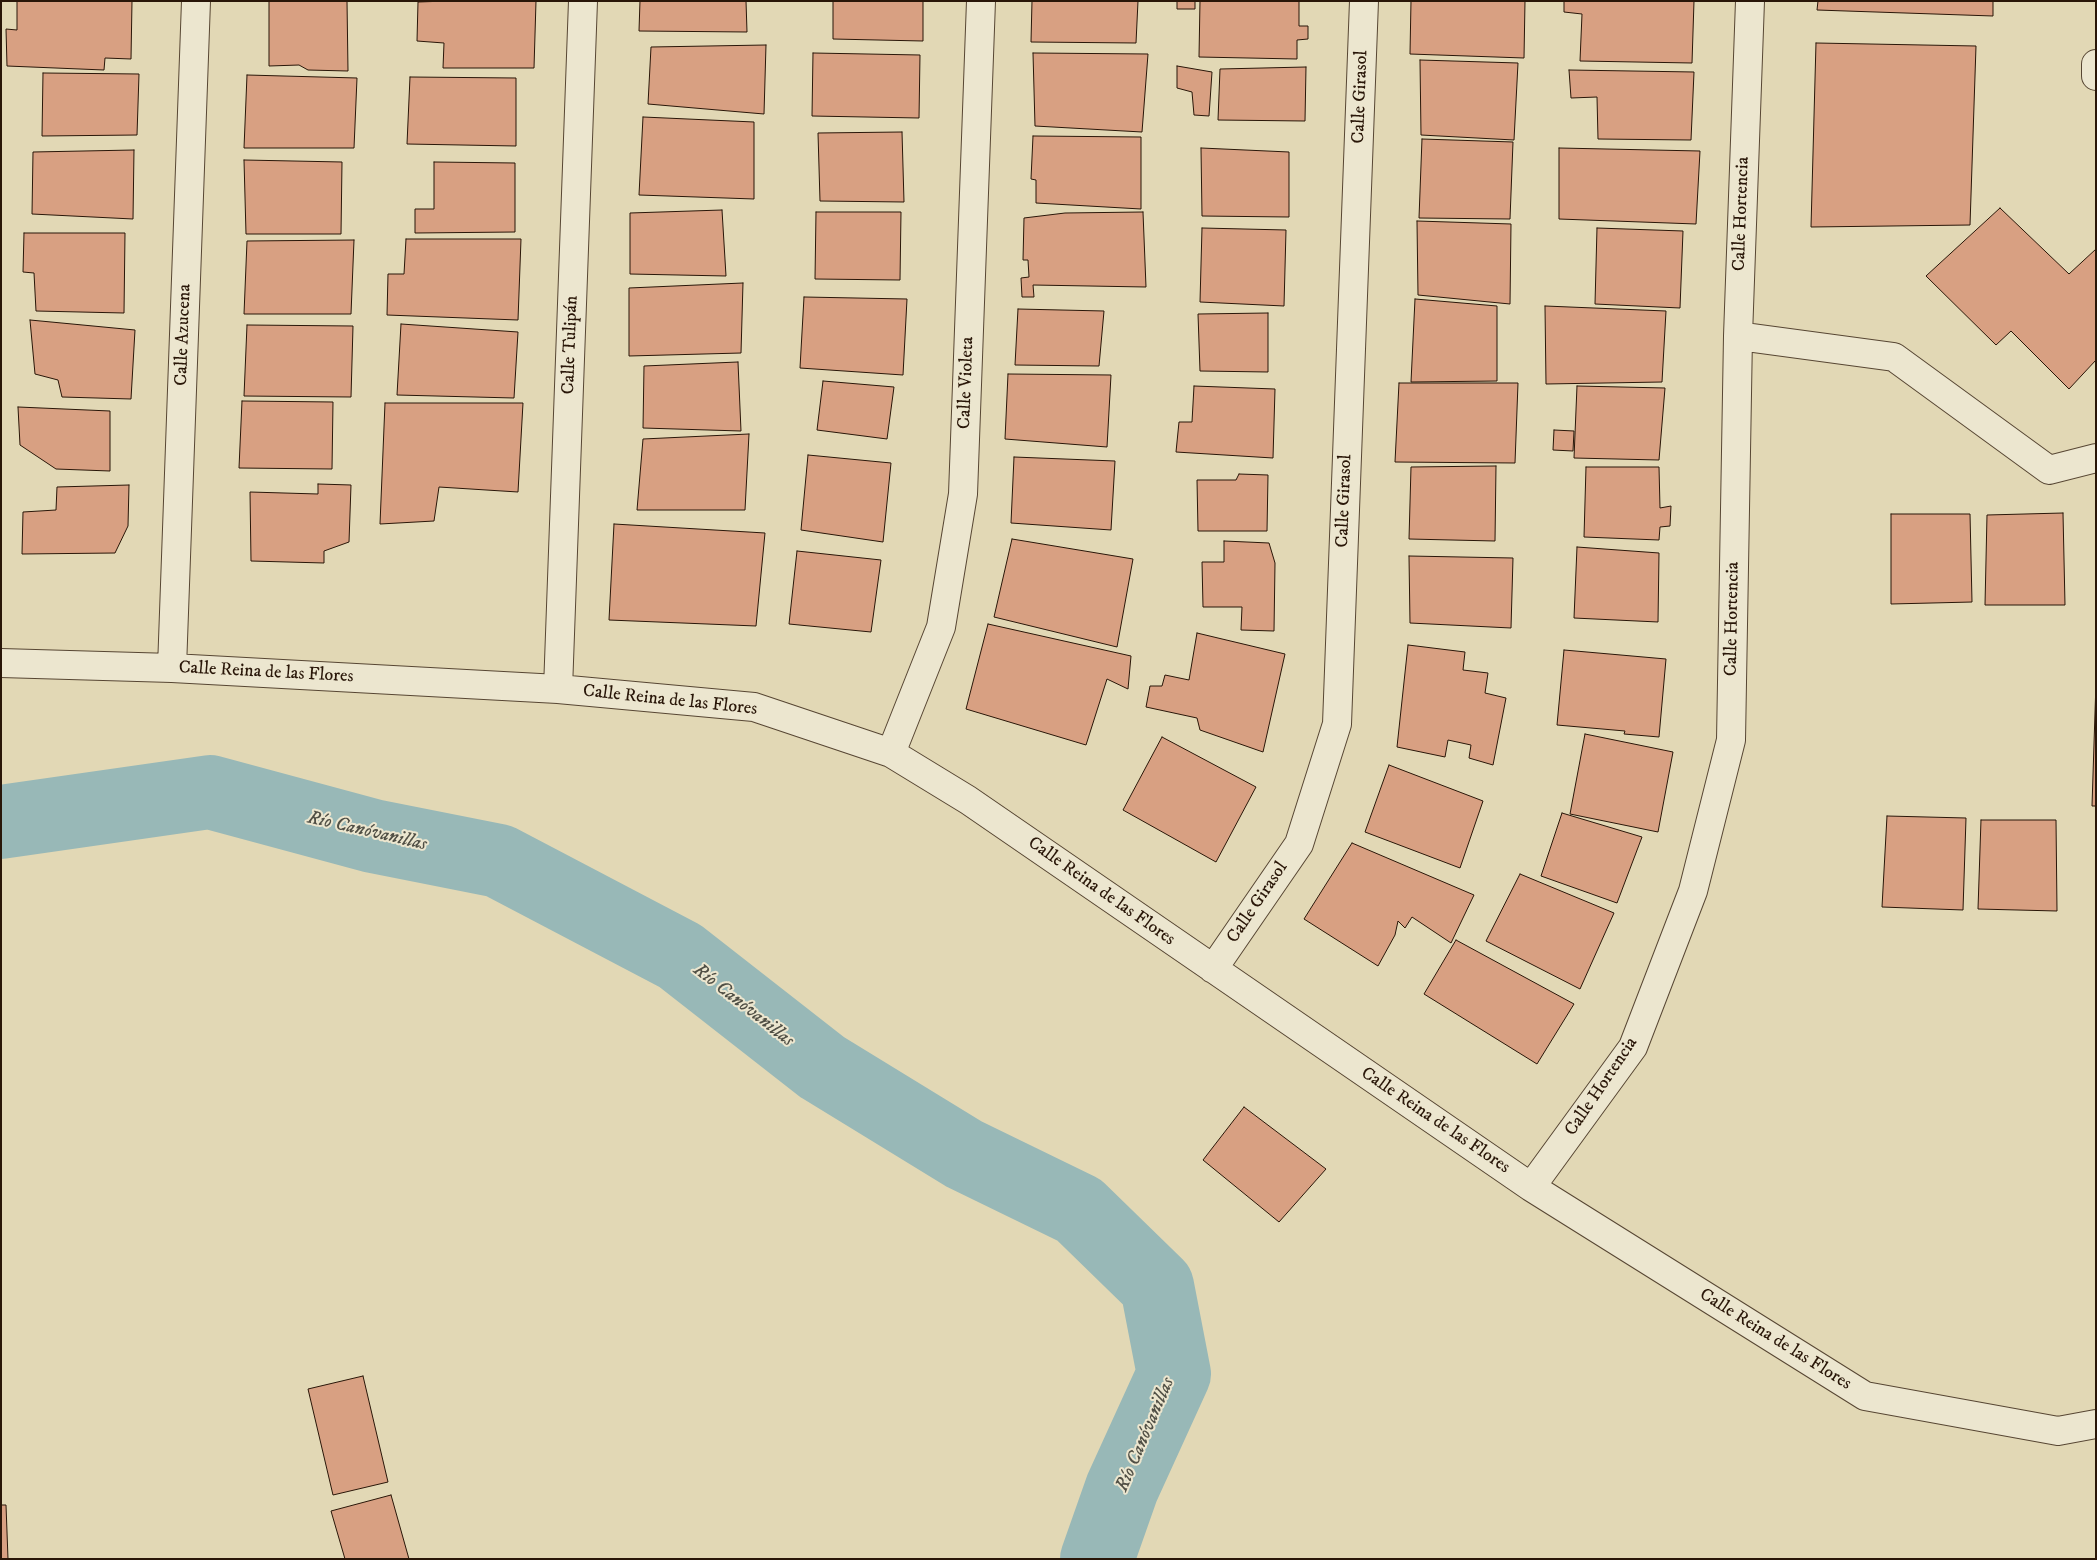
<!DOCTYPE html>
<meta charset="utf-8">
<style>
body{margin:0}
#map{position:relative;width:2097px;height:1560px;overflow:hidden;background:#e2d8b5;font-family:"IM FELL DW Pica",serif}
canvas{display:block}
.frame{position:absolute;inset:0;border:2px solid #291608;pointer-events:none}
</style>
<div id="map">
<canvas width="2097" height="1560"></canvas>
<div class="frame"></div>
</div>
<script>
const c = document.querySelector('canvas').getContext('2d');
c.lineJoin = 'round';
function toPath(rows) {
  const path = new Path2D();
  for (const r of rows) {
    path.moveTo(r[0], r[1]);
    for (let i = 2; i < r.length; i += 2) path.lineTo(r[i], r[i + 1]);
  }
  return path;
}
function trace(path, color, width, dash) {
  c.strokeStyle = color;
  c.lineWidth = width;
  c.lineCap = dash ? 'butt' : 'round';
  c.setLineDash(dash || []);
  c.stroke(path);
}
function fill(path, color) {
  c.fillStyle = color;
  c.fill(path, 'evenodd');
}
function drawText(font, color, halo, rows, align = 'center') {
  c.font = font + ' "IM FELL DW Pica",serif';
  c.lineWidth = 4;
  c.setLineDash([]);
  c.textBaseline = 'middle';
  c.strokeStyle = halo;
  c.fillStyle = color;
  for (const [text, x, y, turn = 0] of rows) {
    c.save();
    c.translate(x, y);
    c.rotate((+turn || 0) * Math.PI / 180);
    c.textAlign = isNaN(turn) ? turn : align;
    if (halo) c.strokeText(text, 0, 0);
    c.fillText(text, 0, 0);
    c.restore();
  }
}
trace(toPath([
 [1,822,210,792,373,836,499,861,680,956,822,1067,964,1154,1079,1210,1157,1286,1174,1374,1122,1488,1097,1559]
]), '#98b8b7', 74);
const building = toPath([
 [17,1,132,1,131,59,105,58,104,70,7,66,6,29,17,30,17,1],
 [269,1,347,1,348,71,308,70,299,65,269,66,269,1],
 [447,1,536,1,534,68,443,68,444,43,417,41,418,2,447,1],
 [640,1,746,1,747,32,639,31,640,1],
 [833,1,923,1,923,41,833,39,833,1],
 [1032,1,1138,1,1136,43,1031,42,1032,1],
 [1177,1,1195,1,1195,9,1177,9,1177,1],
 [1200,1,1299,1,1299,26,1308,26,1308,39,1297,40,1297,59,1199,57,1200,1],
 [1411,1,1525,1,1524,58,1410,54,1411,1],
 [1564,1,1694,1,1692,63,1580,61,1582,14,1564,12,1564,1],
 [1818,1,1993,1,1993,16,1817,10,1818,1],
 [1816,43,1976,46,1970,225,1811,227,1816,43],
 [766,45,764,114,648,104,651,47,766,45],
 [813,53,920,55,919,118,812,116,813,53],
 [1033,53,1148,54,1142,132,1035,126,1033,53],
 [1420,60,1518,63,1514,140,1421,135,1420,60],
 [1177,66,1212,72,1209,116,1194,115,1192,92,1177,88,1177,66],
 [1306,67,1305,121,1218,120,1220,69,1306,67],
 [1569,70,1694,72,1691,140,1598,139,1597,97,1571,98,1569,70],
 [43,73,139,74,137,135,42,136,43,73],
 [247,75,357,78,354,148,244,148,247,75],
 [410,77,516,78,516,146,407,144,410,77],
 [643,117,754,122,754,199,639,195,643,117],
 [902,132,904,202,820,201,818,133,902,132],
 [1033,136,1141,137,1141,209,1036,203,1036,180,1031,179,1033,136],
 [1422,139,1513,142,1510,219,1419,218,1422,139],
 [1201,148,1289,152,1289,217,1202,216,1201,148],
 [1559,148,1700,151,1696,224,1559,219,1559,148],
 [134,150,133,219,32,214,33,152,134,150],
 [244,160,342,162,341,234,246,234,244,160],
 [434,162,515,163,515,232,415,233,415,209,434,209,434,162],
 [2000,208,2069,274,2096,249,2096,360,2069,389,2011,331,1996,345,1926,276,2000,208],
 [722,210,726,276,630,274,630,213,722,210],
 [816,212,901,212,900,280,815,279,816,212],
 [1143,212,1146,287,1033,285,1034,297,1022,297,1021,278,1029,277,1028,260,1023,260,1024,218,1065,213,1143,212],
 [1417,221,1511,224,1510,304,1418,295,1417,221],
 [1202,228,1286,230,1284,306,1200,302,1202,228],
 [1597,228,1683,231,1680,308,1595,304,1597,228],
 [24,233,125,233,124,313,36,311,34,273,23,272,24,233],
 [406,239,521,239,518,320,387,315,388,274,404,274,406,239],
 [354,240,351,314,244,314,247,241,354,240],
 [743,283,741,353,629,356,629,288,743,283],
 [804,297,907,299,903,375,800,368,804,297],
 [1415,299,1497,306,1497,381,1411,382,1415,299],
 [1545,306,1666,311,1662,382,1546,384,1545,306],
 [1018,309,1104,311,1099,366,1015,365,1018,309],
 [1268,313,1268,372,1200,371,1198,314,1268,313],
 [30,320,135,330,131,399,62,397,58,380,35,374,30,320],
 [401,324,518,332,514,398,397,395,401,324],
 [247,325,353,326,351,397,244,396,247,325],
 [738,362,741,431,643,428,644,366,738,362],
 [1008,374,1111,375,1107,447,1005,439,1008,374],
 [823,381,894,387,887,439,817,430,823,381],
 [1399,383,1518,383,1515,463,1395,462,1399,383],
 [1194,386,1275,389,1273,458,1176,452,1179,422,1192,422,1194,386],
 [1577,386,1665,388,1659,460,1574,458,1577,386],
 [242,401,333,402,332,469,239,468,242,401],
 [385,403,523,403,518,492,439,487,434,521,380,524,385,403],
 [18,407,110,411,110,471,56,469,20,445,18,407],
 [1554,430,1574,431,1573,451,1553,450,1554,430],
 [749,434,745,510,637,510,643,439,749,434],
 [808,455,891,463,883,542,801,530,808,455],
 [1014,457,1115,461,1111,530,1011,523,1014,457],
 [1496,466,1495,541,1409,539,1411,467,1496,466],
 [1586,467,1659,467,1660,508,1671,506,1670,526,1660,527,1659,540,1584,537,1586,467],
 [1239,474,1268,475,1267,531,1198,531,1197,480,1236,480,1239,474],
 [318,484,351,485,349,542,324,551,324,563,251,561,250,492,318,494,318,484],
 [129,485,128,526,115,553,22,554,23,512,56,510,57,487,129,485],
 [2063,513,2065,605,1985,605,1987,515,2063,513],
 [1891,514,1970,514,1972,602,1891,604,1891,514],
 [614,524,765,533,756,626,609,620,614,524],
 [1012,539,1133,559,1117,647,994,617,1012,539],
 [1224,541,1269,543,1275,563,1274,631,1241,630,1242,607,1203,607,1202,562,1224,562,1224,541],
 [1577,547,1659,553,1658,622,1574,618,1577,547],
 [797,551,881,560,871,632,789,624,797,551],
 [1409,556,1513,558,1511,628,1410,623,1409,556],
 [988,624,1131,656,1128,689,1107,679,1086,745,966,709,988,624],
 [1197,633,1285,654,1263,752,1200,730,1197,718,1146,707,1150,686,1162,686,1165,675,1189,680,1197,633],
 [1408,645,1465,652,1463,670,1488,673,1485,693,1506,698,1493,765,1469,758,1471,745,1448,740,1445,757,1397,747,1408,645],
 [1564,650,1666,659,1659,737,1624,734,1625,731,1557,725,1564,650],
 [2096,682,2096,806,2092,806,2096,682],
 [1585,734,1673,752,1658,832,1570,814,1585,734],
 [1162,737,1256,787,1216,862,1123,810,1162,737],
 [1389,765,1483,801,1460,868,1365,832,1389,765],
 [1562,813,1642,837,1617,903,1541,876,1562,813],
 [1887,816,1966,818,1963,910,1882,907,1887,816],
 [1981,820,2056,820,2057,911,1978,909,1981,820],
 [1352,843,1474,895,1451,943,1412,917,1405,928,1398,921,1395,935,1378,966,1304,919,1352,843],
 [1520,874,1614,913,1580,989,1486,941,1520,874],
 [1456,940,1574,1004,1537,1064,1424,994,1456,940],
 [1244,1107,1326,1169,1279,1222,1203,1160,1244,1107],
 [363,1376,388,1482,333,1495,308,1389,363,1376],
 [391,1495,409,1559,345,1559,331,1511,391,1495],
 [1,1505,6,1505,8,1559,1,1559,1,1505]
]);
fill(building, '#d8a082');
trace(building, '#291608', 1);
const minor = toPath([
 [2096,64,2096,76],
 [1738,336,1894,357,2049,470,2096,458],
 [1,663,172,668,558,689,754,707,891,753,968,800,1531,1187,1865,1396,2058,1431,2096,1424],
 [172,668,196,1],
 [558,689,583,1],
 [891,753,941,627,963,494,981,1],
 [1213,969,1299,844,1337,724,1364,1],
 [1531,1187,1633,1047,1693,891,1731,740,1738,336,1750,1]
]);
trace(minor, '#574633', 30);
trace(minor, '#ece6cf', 28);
drawText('18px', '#291608', '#ece6cf', [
 ["Calle Girasol",1361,97,-88],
 ["Calle Hortencia",1742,214,-88],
 ["Calle Azucena",184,335,-88],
 ["Calle Tulipán",571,345,-88],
 ["Calle Violeta",967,383,-88],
 ["Calle Girasol",1345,501,-88],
 ["Calle Hortencia",1733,619,-89],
 ["Calle Reina de las Flores",266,673,3],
 ["Calle Reina de las Flores",670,701,6],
 ["Calle Reina de las Flores",1101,892,35],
 ["Calle Girasol",1258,903,-56],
 ["Calle Hortencia",1602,1087,-56],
 ["Calle Reina de las Flores",1435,1121,34],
 ["Calle Reina de las Flores",1775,1340,32]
]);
drawText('italic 19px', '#504f45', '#ece6cf', [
 ["Río Canóvanillas",367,832,13],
 ["Río Canóvanillas",743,1006,38],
 ["Río Canóvanillas",1146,1435,-67]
]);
</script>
